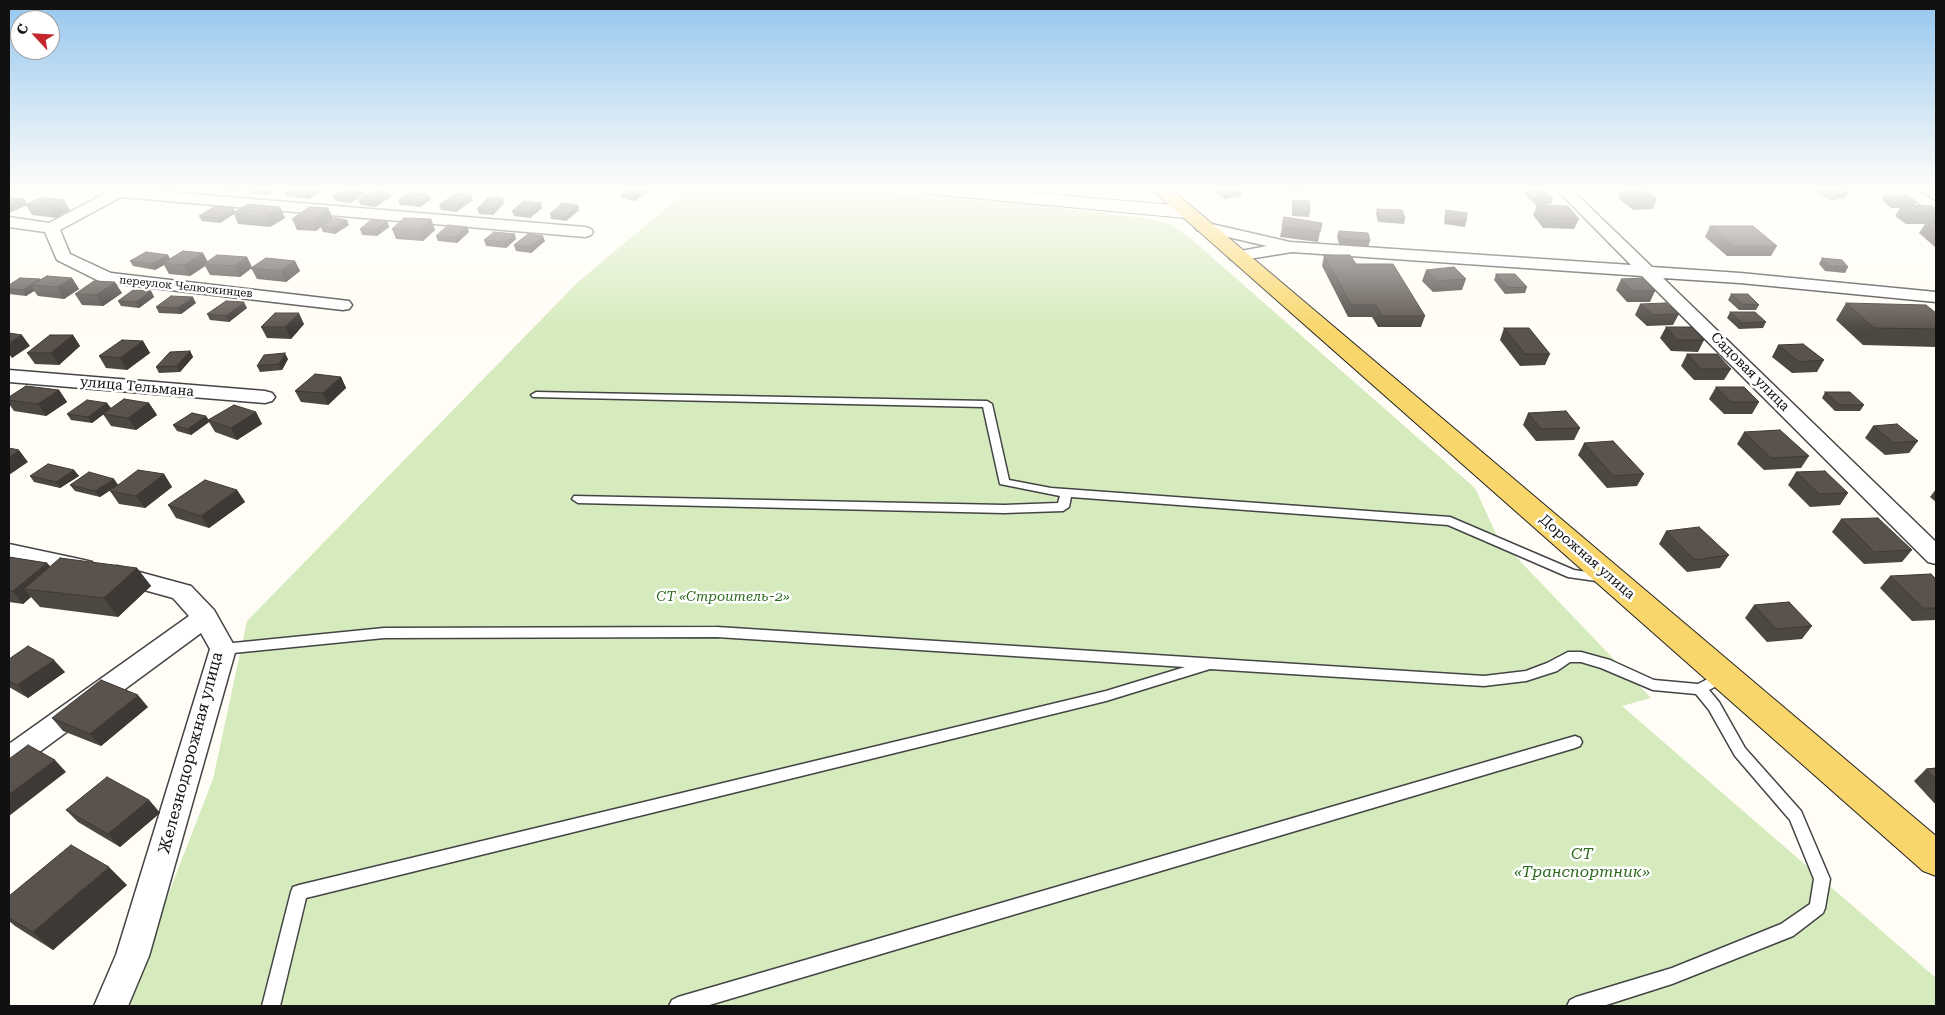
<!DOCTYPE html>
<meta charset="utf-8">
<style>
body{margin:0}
#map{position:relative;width:1945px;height:1015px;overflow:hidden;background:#fffdf5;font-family:"Roboto Serif",serif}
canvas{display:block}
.frame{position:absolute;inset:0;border:10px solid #111;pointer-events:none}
.north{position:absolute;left:10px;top:10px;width:50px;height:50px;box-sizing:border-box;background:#fff;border:1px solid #a0a0a0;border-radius:50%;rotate:295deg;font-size:14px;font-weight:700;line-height:20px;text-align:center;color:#111}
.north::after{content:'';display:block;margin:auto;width:18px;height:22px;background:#c4262e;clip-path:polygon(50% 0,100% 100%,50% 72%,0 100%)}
</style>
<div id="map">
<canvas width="1945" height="1015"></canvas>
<div class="frame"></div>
<div class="north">С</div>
</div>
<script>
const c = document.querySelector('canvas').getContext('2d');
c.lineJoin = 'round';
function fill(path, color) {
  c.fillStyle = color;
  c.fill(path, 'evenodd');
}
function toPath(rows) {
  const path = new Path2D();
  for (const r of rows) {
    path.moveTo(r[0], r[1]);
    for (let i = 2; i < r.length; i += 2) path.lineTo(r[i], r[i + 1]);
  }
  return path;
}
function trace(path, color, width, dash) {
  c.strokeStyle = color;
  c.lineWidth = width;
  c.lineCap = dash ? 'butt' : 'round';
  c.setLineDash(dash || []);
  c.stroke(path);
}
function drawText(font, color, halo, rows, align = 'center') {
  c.font = font + ' "Roboto Serif",serif';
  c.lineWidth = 5;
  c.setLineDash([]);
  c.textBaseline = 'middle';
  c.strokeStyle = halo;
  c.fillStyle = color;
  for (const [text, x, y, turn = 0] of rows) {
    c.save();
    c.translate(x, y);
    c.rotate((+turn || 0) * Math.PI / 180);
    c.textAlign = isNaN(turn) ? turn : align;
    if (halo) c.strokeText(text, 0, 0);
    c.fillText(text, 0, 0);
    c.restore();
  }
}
fill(toPath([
 [689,189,843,189,1034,205,1144,218,1170,224,1189,237,1475,488,1498,538,1651,698,1622,706,1936,978,1936,1006,125,1006,213,779,247,621,577,283]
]), '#d5ebbd');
const service = toPath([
 [536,392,987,401,992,404,1009,480,1051,488,1450,517,1574,570,1603,574,1607,575,1609,578,1607,581,1603,582,1568,577,1448,525,1071,497,1069,507,1063,511,1004,513,578,503,572,499,574,496,1004,505,1058,503,1060,496,1000,484,983,407,533,397,531,395,536,392],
 [717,627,1484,676,1526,671,1547,663,1568,652,1581,652,1610,660,1654,680,1698,684,1723,671,1728,672,1730,676,1728,680,1709,690,1719,702,1745,748,1801,811,1830,879,1825,908,1823,913,1793,936,1672,984,1603,1006,1567,1006,1570,1000,1576,997,1672,968,1781,924,1810,904,1814,879,1790,820,1735,756,1709,710,1696,694,1653,690,1601,668,1581,662,1570,662,1557,671,1526,681,1484,686,1210,669,1106,701,306,898,280,1006,262,1006,291,892,293,887,299,885,1106,691,1185,667,717,637,384,638,223,654,218,652,217,649,218,646,223,644,384,628,717,627],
 [1575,736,1580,738,1582,742,1580,746,1575,748,706,1006,669,1006,672,1000,678,997,1575,736]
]);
const minor = toPath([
 [113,189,133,189,585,227,591,229,593,232,591,235,585,237,121,197,60,230,70,254,111,273,349,301,352,305,349,309,343,310,101,282,57,260,45,232,9,227,9,217,49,223,113,189],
 [1556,189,1571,189,1652,267,1740,273,1936,292,1936,302,1740,283,1663,278,1936,542,1936,564,1928,562,1642,276,1292,252,1236,261,1230,259,1228,256,1230,253,1267,246,1197,230,1195,227,1197,224,1203,222,1290,242,1631,265,1556,189],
 [1900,189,1916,189,1936,202,1936,214,1931,212,1900,189],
 [9,370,265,391,272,393,275,397,272,401,265,403,9,382,9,370],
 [9,544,84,560,92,562,96,568,92,574,84,576,9,560,9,544],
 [117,566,191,586,214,610,236,649,149,956,128,1006,94,1006,116,955,210,649,201,633,19,767,9,771,9,744,189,616,173,598,108,580,105,574,108,568,117,566]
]);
const tertiary = toPath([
 [921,189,988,189,1185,206,1192,208,1194,212,1192,216,1185,218,930,194,924,193,921,189]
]);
const primary = toPath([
 [1151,189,1171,189,1936,836,1936,876,1923,871,1151,189]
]);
trace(service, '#444', 3);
trace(minor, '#444', 3);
trace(tertiary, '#444', 2);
trace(primary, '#222', 2);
fill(service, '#fff');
fill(minor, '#fff');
fill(tertiary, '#fff');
fill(primary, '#f9d66b');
fill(toPath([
 [85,189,104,189,100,191],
 [218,189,241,189,236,192,219,191],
 [249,189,277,189,268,195,251,194],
 [283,189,323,189,324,190,308,199,286,196],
 [363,189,365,194,350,203,336,201,333,196],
 [626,189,651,189,651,190,635,201,621,198,620,193],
 [1211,189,1242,189,1241,196,1224,199],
 [1289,189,1305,189,1305,191,1291,192],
 [1622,189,1643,189,1657,199,1653,209,1633,210,1618,198],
 [1812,189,1839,189,1848,193,1845,198,1831,200,1811,190],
 [1526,190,1553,199,1551,204,1540,205,1579,219,1574,229,1543,228,1533,215,1537,205,1536,205,1525,195],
 [471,195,473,200,456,212,441,210,439,205],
 [1885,195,1916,203,1914,206,1936,209,1936,248,1919,233,1925,224,1906,224,1895,216,1900,208,1891,208,1882,200],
 [391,197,375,207,361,205,358,200],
 [9,198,24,199,27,204,70,210,56,218,32,215,26,205,9,213],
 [431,199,420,207,400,205,398,200],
 [1293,200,1310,212,1309,217,1292,216,1292,205],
 [504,203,493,215,479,214,477,209],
 [541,203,542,208,530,218,514,216,512,211],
 [578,205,579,210,566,221,551,219,550,214],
 [280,207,285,218,270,227,238,224,234,214,220,223,202,221,199,216],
 [328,208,333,218,329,221,347,220,349,225,335,234,323,232,321,227,316,231,297,230,292,219],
 [1377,209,1405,218,1404,224,1378,222,1376,214],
 [1446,210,1466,222,1465,227,1444,224,1445,215],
 [1284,217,1320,232,1318,242,1280,237],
 [431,219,435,230,423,241,396,239,392,229],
 [387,221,389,227,377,236,362,235,360,229],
 [1710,226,1777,246,1771,256,1727,256,1705,237],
 [467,227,469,232,457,243,438,241,436,236],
 [1339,231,1370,241,1368,247,1339,244,1337,236],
 [516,239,506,248,486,246,484,240],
 [545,241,531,253,516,251,514,245],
 [203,253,208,262,247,257,252,267,295,261,300,271,286,282,257,279,251,268,240,277,210,275,205,266,190,276,169,274,164,265,155,270,133,266,130,261,168,255,170,259],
 [1324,255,1356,264,1425,316,1421,327,1378,327,1372,317,1348,317,1322,266],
 [1822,258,1848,267,1845,273,1825,271,1819,264],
 [1426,270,1466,279,1462,290,1433,292,1422,281],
 [1496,274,1527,287,1525,293,1505,294,1494,280],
 [72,278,79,289,64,299,38,296,34,291,26,296,9,294,9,285,40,279],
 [1621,279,1655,291,1650,302,1627,302,1616,290],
 [151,291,154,297,139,308,121,306,118,301],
 [122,293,103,306,82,305,75,294],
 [1731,294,1759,305,1756,310,1739,310,1728,300],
 [196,303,181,314,159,313,156,307],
 [1846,303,1936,313,1936,347,1863,345,1836,320],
 [1640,304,1679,314,1673,325,1647,326,1635,315],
 [247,308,229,322,210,320,207,314],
 [1730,312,1766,322,1763,328,1739,329,1727,318],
 [304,324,291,339,267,338,261,327],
 [1666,327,1704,340,1698,352,1671,351,1660,338],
 [1504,328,1550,354,1545,365,1520,366,1500,340],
 [73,335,80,346,59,365,35,364,27,353],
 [143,341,150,353,127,370,106,368,99,356],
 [1778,345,1824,360,1817,372,1792,373,1772,357],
 [190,351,193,357,180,372,159,373,156,367],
 [1687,354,1731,369,1724,380,1694,380,1681,366],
 [288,359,282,370,260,372,257,366],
 [341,377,346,388,328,405,301,402,295,391],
 [1716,387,1759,402,1752,414,1724,414,1709,399],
 [59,390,67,402,46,416,14,411,9,404,9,397],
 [1825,392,1864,405,1860,411,1835,411,1822,398],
 [107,403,111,408,149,403,157,415,136,430,111,426,103,414,92,423,71,420,67,414],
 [256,412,262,424,237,440,215,432,209,422,191,435,177,431,173,425,206,416,209,420],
 [1528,413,1580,428,1574,440,1536,441,1523,425],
 [1873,426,1918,441,1909,453,1885,455,1865,438],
 [1744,432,1809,456,1801,468,1764,470,1737,444],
 [1584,443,1644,474,1637,486,1607,488,1578,455],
 [74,470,79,476,60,488,34,482,30,476],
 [1796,472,1848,493,1840,505,1810,507,1788,485],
 [164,474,172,487,145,508,119,504,110,491],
 [114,479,118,485,100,497,75,491,70,485],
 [1936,489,1936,502,1930,497],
 [237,490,245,502,209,528,176,518,168,505],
 [1841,519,1912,550,1902,562,1864,564,1832,532],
 [1666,531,1729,555,1720,568,1687,572,1659,544],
 [9,557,47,563,50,566,137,568,151,586,118,617,40,607,31,597,23,604,9,602],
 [1890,576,1936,579,1936,620,1912,621,1880,588],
 [1754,605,1812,626,1802,639,1767,642,1745,618],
 [9,659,65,672,28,698,9,687],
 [148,707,101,746,63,731,52,718],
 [1936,768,1936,805,1914,781,1926,769],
 [149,800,160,813,120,847,78,822,66,810],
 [127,885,53,950,15,926,9,921,9,896]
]), '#4d4742');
fill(toPath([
 [235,189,241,189,236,192],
 [267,189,277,189,268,195,265,190],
 [304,189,323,189,324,190,308,199],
 [363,189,365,194,350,203,348,198],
 [644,189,651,189,651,190,635,201,633,196],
 [1226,189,1242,189,1241,196,1224,199],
 [389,192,391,197,375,207,373,202],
 [1848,193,1845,198,1831,200,1834,195],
 [429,194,431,199,420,207,418,202],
 [471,195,473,200,456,212,454,206],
 [503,198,504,203,493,215,492,209],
 [24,199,27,205,9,213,9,206],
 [64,200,70,210,56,218,49,207],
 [541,203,542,208,530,218,528,213],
 [578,205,579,210,566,221,565,216],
 [280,207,285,218,270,227,265,217],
 [233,208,236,213,233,213,234,214,220,223,218,218],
 [328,208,333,218,322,227,320,226,321,227,316,231,312,220],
 [431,219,435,230,423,241,419,230],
 [347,220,349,225,335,234,332,228],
 [387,221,389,227,377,236,375,230],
 [467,227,469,232,457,243,455,237],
 [515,234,516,239,506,248,505,242],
 [543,236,545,241,531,253,530,247],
 [203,253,209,264,204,264,205,266,190,276,184,265],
 [168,255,171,261,163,263,164,265,155,270,152,264],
 [247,257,252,268,240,277,234,266],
 [295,261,300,271,286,282,281,271],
 [72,278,79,289,64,299,57,287],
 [40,279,31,285,34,291,26,296,23,290],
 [115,282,122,293,103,306,96,295],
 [151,291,154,297,139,308,136,302],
 [193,297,196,303,181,314,178,308],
 [244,302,247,308,229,322,226,316],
 [299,313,304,324,291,339,285,327],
 [22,335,30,346,12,358,9,354,9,343],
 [73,335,80,346,59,365,51,353],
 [143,341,150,353,127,370,120,358],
 [190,351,193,357,180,372,177,366],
 [285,353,288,359,282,370,279,364],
 [341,377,346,388,328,405,323,393],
 [59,390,67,402,46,416,38,404],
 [107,403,111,409,92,423,88,417],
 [149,403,157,415,136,430,128,418],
 [256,412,262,424,237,440,231,428],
 [206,416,209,422,191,435,188,429],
 [19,450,28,462,9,475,9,457],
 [74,470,79,476,60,488,56,482],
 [164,474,172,487,145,508,136,496],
 [114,479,118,485,100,497,95,491],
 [237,490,245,502,209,528,201,516],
 [47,563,57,575,24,589,31,597,23,604,13,591],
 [137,568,151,586,118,617,104,598],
 [54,660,65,672,28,698,17,685],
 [138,695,148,707,101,746,90,734],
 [55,760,66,772,9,816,9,794],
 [149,800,160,813,120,847,108,834],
 [109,867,127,885,53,950,33,932]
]), '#3f3936');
const building = toPath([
 [249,189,267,189,265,190,249,189],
 [346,189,363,189,348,198,333,196,346,189],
 [626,189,644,189,633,196,620,193,626,189],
 [1623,189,1643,189,1657,199,1638,200,1623,189],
 [1821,189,1839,189,1848,193,1834,195,1821,189],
 [375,190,389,192,373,202,358,200,375,190],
 [1526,190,1542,190,1553,199,1537,200,1526,190],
 [409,193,429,194,418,202,398,200,409,193],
 [456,193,471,195,454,206,439,205,456,193],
 [1885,195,1906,196,1916,203,1894,203,1885,195],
 [41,197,64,200,49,207,26,205,41,197],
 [489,197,503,198,492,209,477,209,489,197],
 [9,198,24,199,9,206,9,198],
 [1293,200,1309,201,1310,212,1294,211,1293,200],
 [524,201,541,203,528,213,512,211,524,201],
 [562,203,578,205,565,216,550,214,562,203],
 [248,204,280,207,265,217,233,213,248,204],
 [1537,205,1568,206,1579,219,1547,218,1537,205],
 [1902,205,1932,206,1936,209,1936,214,1912,213,1902,205],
 [215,206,233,208,218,218,199,216,215,206],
 [309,207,328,208,312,220,292,219,309,207],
 [1377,209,1402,210,1405,218,1379,217,1377,209],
 [1446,210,1467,213,1466,222,1445,219,1446,210],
 [1284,217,1322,223,1320,232,1282,226,1284,217],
 [335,218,347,220,332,228,320,226,335,218],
 [404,218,431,219,419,230,392,229,404,218],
 [371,220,387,221,375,230,360,229,371,220],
 [1926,223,1936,223,1936,231,1926,223],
 [448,225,467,227,455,237,436,236,448,225],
 [1710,226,1753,226,1777,246,1733,246,1710,226],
 [1339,231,1368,233,1370,241,1340,239,1339,231],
 [494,232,515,234,505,242,484,240,494,232],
 [528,234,543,236,530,247,514,245,528,234],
 [183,251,203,253,184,265,163,263,183,251],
 [146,252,168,255,152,264,130,261,146,252],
 [217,255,247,257,234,266,204,264,217,255],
 [1324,255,1350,255,1356,264,1393,264,1425,316,1382,316,1376,305,1351,305,1324,255],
 [266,258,295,261,281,271,251,268,266,258],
 [1822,258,1842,260,1848,267,1829,266,1822,258],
 [1454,267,1466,279,1437,281,1426,270,1454,267],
 [1496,274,1515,274,1527,287,1508,288,1496,274],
 [47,276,72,278,57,287,31,285,47,276],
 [20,278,40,279,23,290,9,289,9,285,20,278],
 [1643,278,1655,291,1632,291,1621,279,1643,278],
 [94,281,115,282,96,295,75,294,94,281],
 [133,290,151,291,136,302,118,301,133,290],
 [1731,294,1748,294,1759,305,1742,304,1731,294],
 [171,296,193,297,178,308,156,307,171,296],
 [226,301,244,302,226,316,207,314,226,301],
 [1666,303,1679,314,1653,315,1640,304,1666,303],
 [1846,303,1926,305,1936,313,1936,329,1874,328,1846,303],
 [1730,312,1755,312,1766,322,1742,323,1730,312],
 [275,313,299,313,285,327,261,327,275,313],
 [1666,327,1692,327,1704,340,1677,340,1666,327],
 [1504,328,1529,328,1550,354,1525,354,1504,328],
 [9,333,22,335,9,343,9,333],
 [50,335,73,335,51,353,27,353,50,335],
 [122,340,143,341,120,358,99,356,122,340],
 [1803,344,1824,360,1799,362,1778,345,1803,344],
 [190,351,177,366,156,367,170,352,190,351],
 [285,353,279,364,257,366,264,355,285,353],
 [1687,354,1717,354,1731,369,1701,369,1687,354],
 [315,374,341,377,323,393,295,391,315,374],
 [26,386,59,390,38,404,9,400,9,397,26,386],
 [1716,387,1744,387,1759,402,1731,402,1716,387],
 [1825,392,1850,392,1864,405,1839,405,1825,392],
 [124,399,149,403,128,418,103,414,124,399],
 [87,400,107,403,88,417,67,414,87,400],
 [234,405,256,412,231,428,208,420,234,405],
 [1566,411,1580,428,1541,429,1528,413,1566,411],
 [192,413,206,416,188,429,173,425,192,413],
 [1897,424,1918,441,1894,443,1873,426,1897,424],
 [1780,430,1809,456,1771,458,1744,432,1780,430],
 [1613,441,1644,474,1613,476,1584,443,1613,441],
 [9,448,19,450,9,457,9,448],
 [48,464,74,470,56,482,30,476,48,464],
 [138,470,164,474,136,496,110,491,138,470],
 [1825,471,1848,493,1819,494,1796,472,1825,471],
 [89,472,114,479,95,491,70,485,89,472],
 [205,480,237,490,201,516,168,505,205,480],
 [1878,518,1912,550,1874,552,1841,519,1878,518],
 [1699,527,1729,555,1695,560,1666,531,1699,527],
 [9,557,47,563,13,591,9,591,9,557],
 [60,558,137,568,104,598,24,589,60,558],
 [1931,574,1936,579,1936,608,1923,608,1890,576,1931,574],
 [1789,602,1812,626,1776,629,1754,605,1789,602],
 [28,646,54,660,17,685,9,681,9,659,28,646],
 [101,680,138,695,90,734,52,718,101,680],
 [28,745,55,760,9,794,9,759,28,745],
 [1936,768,1936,780,1926,769,1936,768],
 [107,777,149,800,108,834,66,810,107,777],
 [71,845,109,867,33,932,9,918,9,896,71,845]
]);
fill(building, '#5a524d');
trace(building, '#3f3936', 1);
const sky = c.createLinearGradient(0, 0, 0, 331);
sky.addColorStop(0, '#95c6ee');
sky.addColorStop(0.57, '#fffefa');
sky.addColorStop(1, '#fffefa00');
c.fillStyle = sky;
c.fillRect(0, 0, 1945, 331);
drawText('11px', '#111', '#fff', [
 ["переулок Челюскинцев",186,287,6]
]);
drawText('14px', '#111', '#fff', [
 ["Садовая улица",1750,372,45],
 ["улица Тельмана",137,387,5],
 ["Дорожная улица",1587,557,41]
]);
drawText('italic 14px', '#2f6b1f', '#fff', [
 ["СТ «Строитель-2»",723,597]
]);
drawText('16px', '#111', '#fff', [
 ["Железнодорожная улица",191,753,-75]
]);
drawText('italic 16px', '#2f6b1f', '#fff', [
 ["СТ",1582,854],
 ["«Транспортник»",1582,872]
]);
</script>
